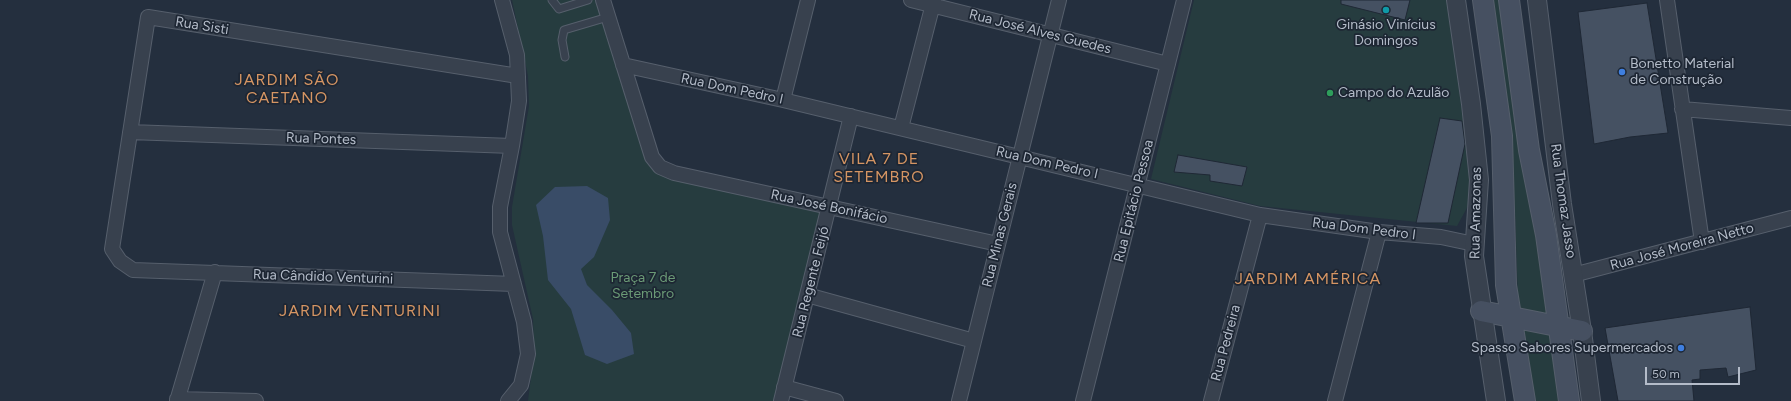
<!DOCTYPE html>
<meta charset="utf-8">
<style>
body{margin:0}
#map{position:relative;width:1791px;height:401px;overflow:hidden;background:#242f3e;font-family:Figtree,sans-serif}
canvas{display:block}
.scale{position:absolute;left:1645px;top:367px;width:95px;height:18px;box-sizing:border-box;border:2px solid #b4bcc9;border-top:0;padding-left:5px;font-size:12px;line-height:14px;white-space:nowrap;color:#b4bcc9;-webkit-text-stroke:3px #1d2633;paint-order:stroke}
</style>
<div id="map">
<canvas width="1791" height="401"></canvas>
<div class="scale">50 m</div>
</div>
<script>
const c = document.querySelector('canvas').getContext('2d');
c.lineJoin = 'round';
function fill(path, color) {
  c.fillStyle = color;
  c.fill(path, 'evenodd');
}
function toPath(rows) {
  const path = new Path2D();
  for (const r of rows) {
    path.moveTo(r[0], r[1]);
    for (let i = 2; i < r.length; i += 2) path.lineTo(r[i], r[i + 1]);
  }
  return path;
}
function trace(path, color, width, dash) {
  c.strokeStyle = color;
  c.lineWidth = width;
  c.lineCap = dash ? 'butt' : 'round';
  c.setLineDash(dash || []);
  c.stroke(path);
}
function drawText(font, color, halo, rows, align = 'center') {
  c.font = font + ' Figtree,sans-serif';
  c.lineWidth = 3.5;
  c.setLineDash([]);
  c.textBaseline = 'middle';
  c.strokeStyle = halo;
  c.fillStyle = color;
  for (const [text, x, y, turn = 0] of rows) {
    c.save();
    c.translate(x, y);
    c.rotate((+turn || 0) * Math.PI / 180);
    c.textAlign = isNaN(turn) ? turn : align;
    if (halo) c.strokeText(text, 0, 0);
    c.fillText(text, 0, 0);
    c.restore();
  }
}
fill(toPath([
 [512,0,600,0,659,169,825,212,780,401,528,401,534,354,533,319,512,225,512,207,529,106,528,76],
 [1194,0,1449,0,1473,181,1468,206,1457,226,1260,206,1151,179],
 [1492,0,1505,0,1563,401,1532,401,1518,301,1515,212]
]), '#263c3f');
fill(toPath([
 [587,186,608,198,610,220,594,257,581,269,587,285,612,310,631,333,634,354,607,364,585,355,571,309,548,280,543,236,536,205,555,187]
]), '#394c67');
const building = toPath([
 [1341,0,1410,0,1405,20,1341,4,1341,0],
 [1647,3,1668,133,1630,137,1594,144,1578,12,1647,3],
 [1440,118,1462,121,1465,144,1448,223,1416,223,1440,118],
 [1178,155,1247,167,1242,186,1210,181,1210,175,1174,172,1178,155],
 [1750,307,1756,370,1728,377,1726,368,1700,370,1700,379,1692,380,1694,401,1618,401,1605,328,1750,307]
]);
fill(building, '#455162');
trace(building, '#1f2835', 1);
const service = toPath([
 [552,0,559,9,588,0],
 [565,57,562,40,564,30,608,17]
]);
const minor = toPath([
 [502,0,517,55,519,101,512,146,500,207,500,232,524,322,528,354,521,385,508,401],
 [603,0,652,157,660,167,674,173,998,244],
 [911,0,1168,64],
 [1667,0,1702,242],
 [623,65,783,100,1260,215,1379,232,1441,237,1474,244],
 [783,100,808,0],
 [1682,109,1791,118],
 [901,128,934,0],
 [130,132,512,146],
 [1573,275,1791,218],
 [514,284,133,270,120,261,112,249,148,17,518,76],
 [807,295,974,341],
 [784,387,836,401],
 [177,399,256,401],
 [177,401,215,272],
 [781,401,851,116],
 [959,401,1059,0],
 [1083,401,1184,0],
 [1211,401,1260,215],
 [1335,401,1379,232]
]);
const tertiary = toPath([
 [1456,0,1471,104,1479,180,1474,256,1496,401],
 [1537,0,1562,204,1582,331,1591,401]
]);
const secondary = toPath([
 [1483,0,1502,136,1506,285,1525,401],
 [1509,0,1529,150,1546,235,1569,401],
 [1481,311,1582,331]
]);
trace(service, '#565f6c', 9);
trace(minor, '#565f6c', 16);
trace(tertiary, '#565f6c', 20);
trace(secondary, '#565f6c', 22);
trace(service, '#38414e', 7);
trace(minor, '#38414e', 14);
trace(tertiary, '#38414e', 18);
trace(secondary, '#465061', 20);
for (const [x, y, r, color] of [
 [1386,10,4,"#0f9aa8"],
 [1622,72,4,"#3f7fe0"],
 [1330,93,4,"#2e9e5b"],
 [1681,348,4,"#3f7fe0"]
]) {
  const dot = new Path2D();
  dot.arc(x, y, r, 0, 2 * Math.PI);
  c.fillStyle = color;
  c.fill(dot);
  trace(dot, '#1d2633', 1.5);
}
drawText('14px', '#b4bcc9', '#1d2633', [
 ["Ginásio Vinícius",1386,25,"center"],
 ["Domingos",1386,41,"center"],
 ["Bonetto Material",1630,64],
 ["de Construção",1630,80],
 ["Campo do Azulão",1338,93],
 ["Spasso Sabores Supermercados",1673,348,"right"]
], 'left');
drawText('14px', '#b4bcc9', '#1d2633', [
 ["Rua Sisti",202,26,9],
 ["Rua José Alves Guedes",1040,32,14],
 ["Rua Dom Pedro I",732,89,12],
 ["Rua Pontes",321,139,2],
 ["Rua Dom Pedro I",1047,163,13],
 ["Rua Epitácio Pessoa",1134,201,-76],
 ["Rua Thomaz Jasso",1563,201,82],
 ["Rua José Bonifácio",829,207,12],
 ["Rua Amazonas",1476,213,-89],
 ["Rua Dom Pedro I",1364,229,7],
 ["Rua Minas Gerais",1000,235,-76],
 ["Rua José Moreira Netto",1682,247,-15],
 ["Rua Cândido Venturini",323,277,2],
 ["Rua Regente Feijó",811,282,-76],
 ["Rua Pedreira",1226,343,-75]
]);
drawText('14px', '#6b9a76', '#1d2633', [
 ["Praça 7 de",643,278],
 ["Setembro",643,294]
]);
c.letterSpacing = '1px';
drawText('16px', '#d59563', '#1d2633', [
 ["JARDIM SÃO",287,80],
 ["CAETANO",287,98],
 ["VILA 7 DE",879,159],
 ["SETEMBRO",879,177],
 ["JARDIM AMÉRICA",1308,279],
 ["JARDIM VENTURINI",360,311]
]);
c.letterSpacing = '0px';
</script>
